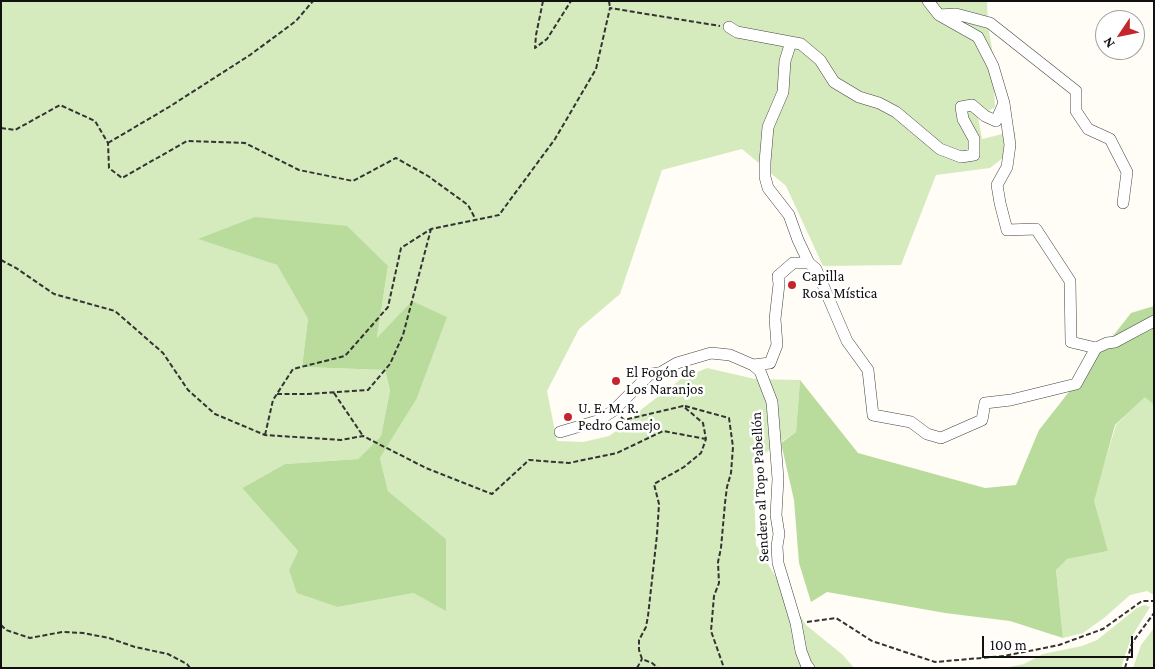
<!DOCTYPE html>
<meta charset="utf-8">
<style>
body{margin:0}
#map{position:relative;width:1155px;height:669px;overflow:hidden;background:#fffdf5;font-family:"Crimson Pro",serif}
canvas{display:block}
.frame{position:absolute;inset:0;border:2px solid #111;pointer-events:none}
.north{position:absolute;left:1095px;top:10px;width:50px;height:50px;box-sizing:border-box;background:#fff;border:1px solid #a0a0a0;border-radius:50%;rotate:236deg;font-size:14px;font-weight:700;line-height:20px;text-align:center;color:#111}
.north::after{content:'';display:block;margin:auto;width:18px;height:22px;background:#c4262e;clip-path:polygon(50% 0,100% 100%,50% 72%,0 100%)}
.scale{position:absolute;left:982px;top:636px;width:151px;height:22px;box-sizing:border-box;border:2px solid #111;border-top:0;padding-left:6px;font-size:15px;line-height:18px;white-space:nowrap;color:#111;-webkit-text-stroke:4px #fff;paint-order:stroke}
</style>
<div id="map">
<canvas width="1155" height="669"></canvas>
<div class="frame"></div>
<div class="north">N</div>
<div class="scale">100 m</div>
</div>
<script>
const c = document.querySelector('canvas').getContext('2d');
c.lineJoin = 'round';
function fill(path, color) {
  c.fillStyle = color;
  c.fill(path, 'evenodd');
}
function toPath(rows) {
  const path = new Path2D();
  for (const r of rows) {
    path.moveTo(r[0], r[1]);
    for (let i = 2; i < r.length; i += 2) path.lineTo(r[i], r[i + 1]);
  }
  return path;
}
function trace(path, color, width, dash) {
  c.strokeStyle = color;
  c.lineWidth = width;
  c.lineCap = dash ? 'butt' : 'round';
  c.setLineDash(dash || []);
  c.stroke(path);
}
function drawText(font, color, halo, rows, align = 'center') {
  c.font = font + ' "Crimson Pro",serif';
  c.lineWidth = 5;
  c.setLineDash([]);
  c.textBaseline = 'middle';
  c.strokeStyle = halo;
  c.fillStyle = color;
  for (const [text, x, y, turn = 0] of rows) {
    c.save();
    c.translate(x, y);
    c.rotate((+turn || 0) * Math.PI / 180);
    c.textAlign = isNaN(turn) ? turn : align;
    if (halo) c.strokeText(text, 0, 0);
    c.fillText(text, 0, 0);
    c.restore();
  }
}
fill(toPath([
 [1,1,987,1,988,27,992,48,995,107,978,117,982,139,1015,131,1016,148,990,168,936,175,901,265,823,266,786,186,742,149,662,170,620,294,579,329,547,391,557,441,583,442,609,436,628,423,638,412,681,379,707,368,755,379,800,380,796,432,753,461,756,545,806,625,843,655,854,668,1,668],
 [199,239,388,266,377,339,416,400,380,458,388,491,446,539,414,593,338,607,289,570,298,551,242,488,285,464,358,459,381,436,390,390,385,370,302,367,308,319,277,265],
 [1145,396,1154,405,1154,595,1147,591,1130,595,1104,618,1083,633,1063,638,1056,570,1066,559,1108,551,1093,501,1116,425],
 [1144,605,1150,607,1131,638,1121,668,1005,668,1024,664,1043,654,1082,646,1097,640,1137,608],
 [1154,628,1154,668,1133,668,1141,645]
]), '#d5ebbd');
fill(toPath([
 [255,217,347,226,388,266,377,338,412,301,447,317,416,400,380,458,388,491,446,539,446,611,414,593,338,607,297,593,289,570,298,551,242,488,285,464,358,459,381,436,390,390,385,370,302,367,308,319,277,265,198,239],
 [1154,306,1154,405,1145,397,1115,425,1094,501,1108,551,1067,559,1056,570,1063,638,1010,621,945,613,827,592,811,602,799,563,794,500,781,443,796,432,800,380,858,453,985,488,1016,485,1039,430,1131,313]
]), '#b9dc9c');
const minor = toPath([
 [928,1,939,15,978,37,993,66,1004,103,1010,145,1007,167,997,185,1000,203,1007,230,1036,229,1070,281,1071,342,1096,348],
 [939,15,956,14,990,23,1076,91,1076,111,1088,129,1110,139,1127,172,1123,203],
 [729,27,737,32,801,44,820,60,834,82,859,97,879,103,896,112,940,149,961,157,974,155,974,139,963,119,961,107,972,105,985,116,996,121,1004,103],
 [791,42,785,61,783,92,768,127,765,162,765,177,768,188,789,215,798,240,809,263],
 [753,365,760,371,772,402,778,479,776,515,779,534,777,546,778,563,796,623,801,651,806,664,809,668],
 [560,432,597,421,613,411,650,374,660,373,677,363,711,353,730,355,753,365,770,363,777,345,775,319,779,284,778,276,793,263,809,263,816,269,847,341,868,370,873,415,911,422,927,434,941,438,982,420,985,403,1011,400,1076,384,1096,348,1107,343,1115,342,1154,321]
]);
trace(minor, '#444', 12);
trace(toPath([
 [543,1,536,35,535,48,547,39,571,1],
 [609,1,610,8],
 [1,128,15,130,60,105,95,121,108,143,109,168,122,178,187,141,245,143,299,170,353,181,396,158,428,176,468,205,476,220],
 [108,143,169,107,250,55,296,21,313,1],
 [1,260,16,268,54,294,115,311,163,353,188,390,215,414,265,435,341,440,363,436,426,468,492,494,529,460,569,463,617,453,663,431,706,439],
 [334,393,363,436],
 [277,394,308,394,368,390,390,364,403,335,431,229],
 [685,406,729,418,733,447,731,473,727,487,725,503,721,548,718,562,719,583,714,596,711,631,724,668],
 [621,417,624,420,683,406,703,423,706,439,701,453,684,467,654,484,659,504,657,535,648,616,646,627,639,640,639,650,642,659,652,663,658,668],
 [265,435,273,400,293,369,345,356,388,307,401,248,431,229,499,215,555,139,596,69,610,8,720,26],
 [807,622,836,618,872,641,935,662,1004,656,1059,645,1103,629,1142,601,1154,601],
 [1,625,6,630,30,638,62,632,83,633,109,638,135,647,168,654,187,664,190,668],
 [637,668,642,659],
 [1125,668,1132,643,1154,613]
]), '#333', 2, [5, 2.5]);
trace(minor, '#fff', 11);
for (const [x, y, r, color] of [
 [792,285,5,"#c4262e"],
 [616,381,5,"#c4262e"],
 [568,417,5,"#c4262e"]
]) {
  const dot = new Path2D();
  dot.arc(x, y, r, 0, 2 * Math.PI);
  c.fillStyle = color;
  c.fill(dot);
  trace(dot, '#fff', 2);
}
drawText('15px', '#111', '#fff', [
 ["Capilla",802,276],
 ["Rosa Mística",802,293],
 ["El Fogón de",626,372],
 ["Los Naranjos",626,389],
 ["U. E. M. R.",578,408],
 ["Pedro Camejo",578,425]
], 'left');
drawText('15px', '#111', '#fff', [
 ["Sendero al Topo Pabellón",760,487,-93]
]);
</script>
